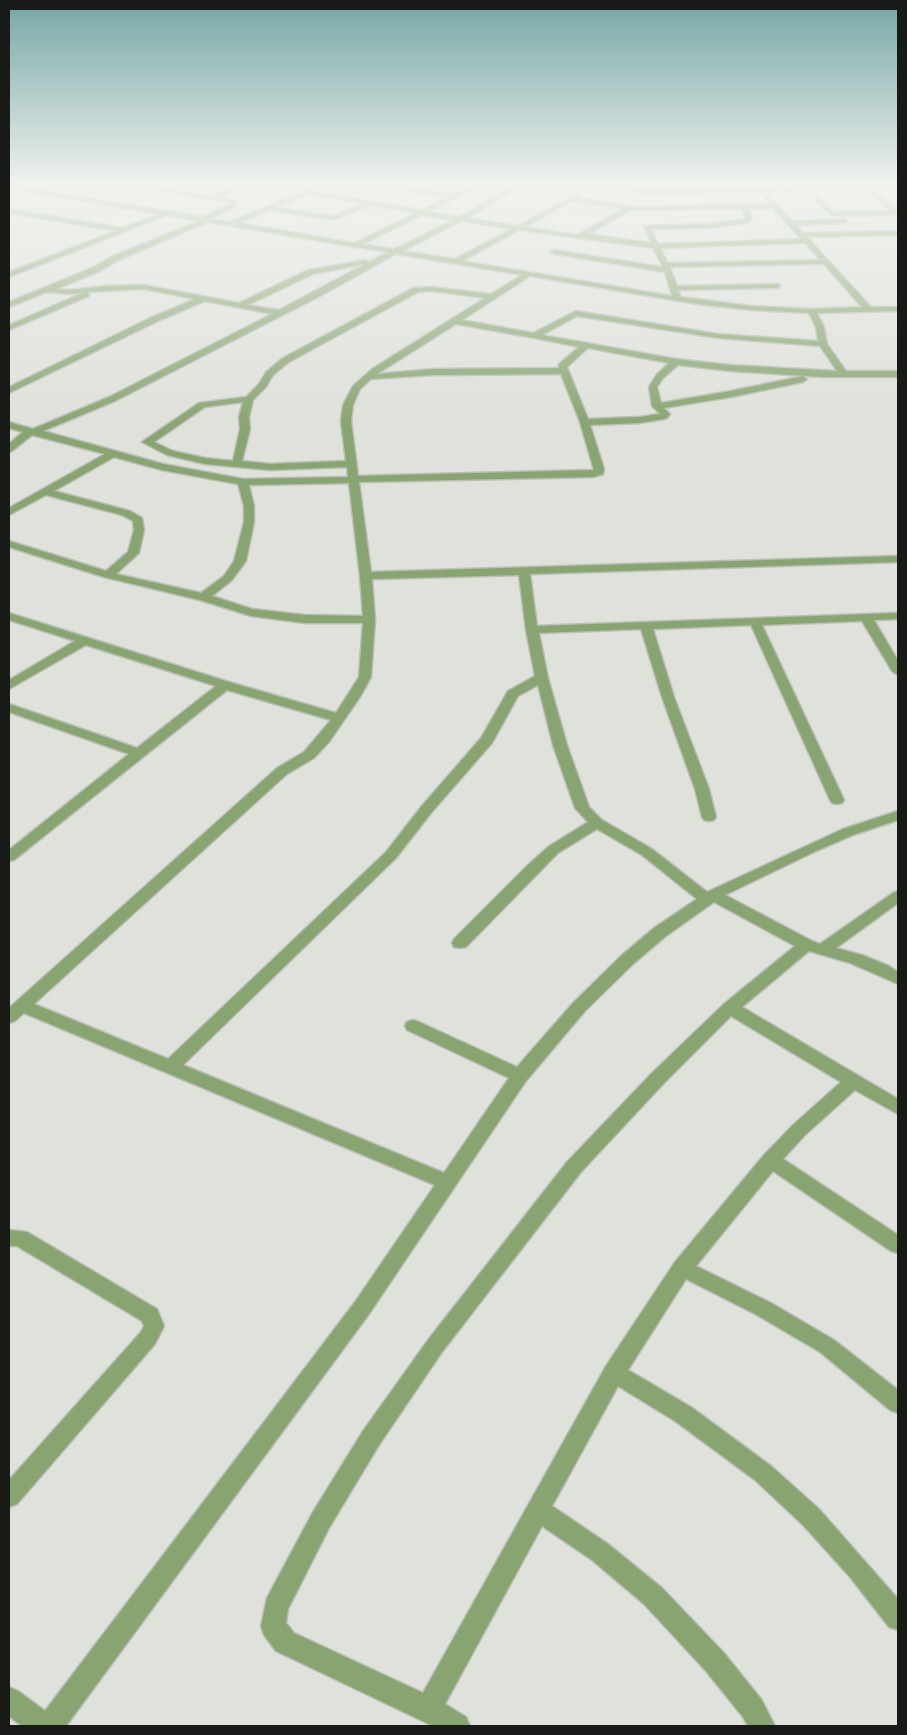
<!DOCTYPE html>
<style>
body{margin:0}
#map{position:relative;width:907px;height:1735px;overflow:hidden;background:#dee2da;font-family:Raleway,sans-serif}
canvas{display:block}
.frame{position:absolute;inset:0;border:10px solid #181a17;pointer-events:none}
</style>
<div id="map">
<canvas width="907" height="1735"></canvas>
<div class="frame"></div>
</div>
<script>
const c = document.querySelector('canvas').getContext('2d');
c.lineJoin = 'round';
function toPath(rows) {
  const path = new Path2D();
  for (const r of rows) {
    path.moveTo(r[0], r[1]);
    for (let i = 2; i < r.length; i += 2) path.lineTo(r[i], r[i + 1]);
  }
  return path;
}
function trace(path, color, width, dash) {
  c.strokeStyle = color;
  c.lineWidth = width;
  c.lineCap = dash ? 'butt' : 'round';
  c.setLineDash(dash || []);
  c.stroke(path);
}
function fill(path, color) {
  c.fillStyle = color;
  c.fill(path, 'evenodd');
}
const street = toPath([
 [122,184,136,184,212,196,241,184,249,184,220,198,238,202,234,207,211,219,230,222,321,184,329,184,314,191,422,210,449,197,358,184,376,184,455,194,476,184,484,184,428,212,459,217,518,184,525,184,467,218,517,226,579,193,582,195,578,198,635,207,770,204,765,198,768,196,792,221,844,219,847,221,844,223,796,225,803,233,898,231,898,235,807,237,871,307,898,307,898,311,817,313,824,327,827,344,846,371,898,371,898,377,823,377,730,371,678,365,663,378,657,387,661,403,731,391,803,376,807,379,803,382,731,397,664,408,670,414,667,418,664,419,639,423,590,425,604,469,603,474,593,477,359,482,371,572,898,556,898,562,530,574,537,626,898,613,898,619,874,620,898,661,898,675,892,671,862,621,762,625,844,800,842,803,837,804,832,803,830,800,751,625,653,629,674,697,709,789,716,817,714,820,709,821,704,820,702,817,695,789,662,697,641,629,539,633,548,678,567,745,589,807,602,820,652,849,707,892,843,829,898,811,898,820,853,835,816,851,725,895,812,941,820,944,893,893,898,891,898,903,836,948,862,955,889,966,898,972,898,984,850,963,809,951,742,1007,898,1099,898,1114,855,1090,805,1135,783,1159,898,1235,898,1253,891,1251,773,1171,696,1266,771,1303,834,1340,898,1390,898,1413,890,1410,820,1352,757,1315,686,1279,628,1370,691,1407,771,1466,819,1509,898,1599,898,1630,889,1627,850,1577,803,1525,755,1480,675,1421,618,1386,552,1506,608,1544,662,1588,724,1653,761,1699,775,1726,748,1726,743,1717,706,1671,644,1604,592,1560,542,1526,445,1704,466,1717,470,1726,433,1726,276,1651,264,1635,261,1626,267,1598,313,1512,363,1431,428,1340,567,1162,652,1073,724,1004,795,946,714,902,666,936,633,964,585,1011,526,1081,369,1314,66,1726,22,1726,9,1716,9,1687,18,1691,45,1711,355,1302,435,1185,24,1013,15,1021,9,1023,9,1008,277,768,304,752,331,720,227,690,14,860,9,861,9,850,129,754,9,712,9,704,137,748,216,686,86,645,9,689,9,680,75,641,9,620,9,613,229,682,336,713,359,677,363,623,305,623,251,616,200,600,104,577,9,547,9,541,106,571,128,552,134,530,133,521,122,515,46,495,9,515,9,508,105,454,32,435,12,451,9,452,9,444,23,432,9,428,9,422,33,429,109,397,272,314,205,301,156,322,9,393,9,387,150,318,195,299,144,289,88,292,89,296,9,330,9,325,82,293,69,294,47,292,9,307,9,302,92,268,113,256,199,221,167,215,9,277,9,272,116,231,9,213,9,209,123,228,159,214,9,189,9,185,203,217,231,203,122,184],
 [307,194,363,204,333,216,276,207,307,194],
 [572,201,623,209,577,235,525,227,572,201],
 [371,205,416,213,354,243,239,223,269,210,334,220,371,205],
 [773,208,801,239,658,244,651,229,707,228,747,223,752,218,749,209,773,208],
 [743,209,745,219,707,224,644,226,651,243,589,234,631,210,743,209],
 [422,215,453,220,394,249,363,244,422,215],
 [462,221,511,229,455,259,403,251,462,221],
 [208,222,355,247,388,252,369,262,366,260,308,270,239,303,144,285,106,286,69,290,56,289,98,272,119,260,208,222],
 [519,230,653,248,663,267,554,250,550,252,554,254,665,272,672,296,463,261,519,230],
 [805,243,820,260,668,263,660,248,805,243],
 [396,254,522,275,491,294,432,287,413,288,283,358,266,372,259,384,246,397,199,403,142,442,167,455,205,464,270,470,347,467,348,477,243,479,163,464,43,431,115,401,322,295,396,254],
 [365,264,279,310,248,305,313,274,365,264],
 [824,264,862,307,812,309,751,306,681,297,678,290,777,288,781,286,777,284,677,286,670,267,824,264],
 [530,276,697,304,751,310,809,313,816,327,818,341,718,334,576,311,533,333,462,320,530,276],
 [432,291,485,298,372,369,353,386,343,405,341,421,346,461,270,464,242,461,250,429,249,417,253,400,266,387,273,375,289,362,418,292,432,291],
 [577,316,718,338,820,346,837,371,730,365,676,359,542,335,577,316],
 [456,324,534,338,579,347,559,364,559,368,433,369,377,374,456,324],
 [588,348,669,363,657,374,649,387,652,406,660,414,639,417,588,419,567,367,588,348],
 [561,374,580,422,594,470,358,476,351,421,353,405,360,389,371,379,433,375,561,374],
 [243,402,239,417,240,429,233,461,205,458,173,451,154,442,205,407,243,402],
 [114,457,162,470,238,484,244,506,244,522,234,561,224,576,201,593,116,574,139,553,144,530,142,518,130,511,54,491,114,457],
 [349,483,360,576,363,616,305,615,252,609,212,596,232,580,246,561,254,522,254,506,249,485,349,483],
 [519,575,526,630,535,676,508,691,481,738,421,807,386,852,168,1059,34,1004,287,774,314,758,329,742,360,697,371,677,375,620,372,579,519,575],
 [538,685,553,745,575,808,588,822,548,847,528,865,454,939,452,943,454,947,460,948,466,947,558,853,597,829,642,855,697,899,654,928,621,956,573,1003,517,1067,419,1022,413,1020,407,1022,405,1026,407,1030,509,1078,444,1173,183,1065,396,858,431,813,492,743,518,696,538,685],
 [731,1016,841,1082,793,1125,764,1155,675,1262,606,1366,423,1693,294,1633,286,1623,288,1609,329,1528,379,1445,442,1352,581,1172,664,1083,731,1016],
 [594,184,655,190,879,184,882,186,879,188,655,194,596,187,594,184],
 [871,189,898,211,898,215,832,216,814,199,819,198,834,212,891,211,869,192,868,191,871,189],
 [9,1230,27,1232,157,1309,164,1326,155,1344,17,1504,9,1507,9,1480,141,1332,144,1326,142,1321,17,1246,9,1246,9,1230]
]);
trace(street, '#babeb7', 3);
fill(street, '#88a470');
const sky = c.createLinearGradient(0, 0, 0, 427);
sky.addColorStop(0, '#75a6a5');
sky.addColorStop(0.43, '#f0f2ee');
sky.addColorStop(1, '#f0f2ee00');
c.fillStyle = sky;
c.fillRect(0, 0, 907, 427);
</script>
